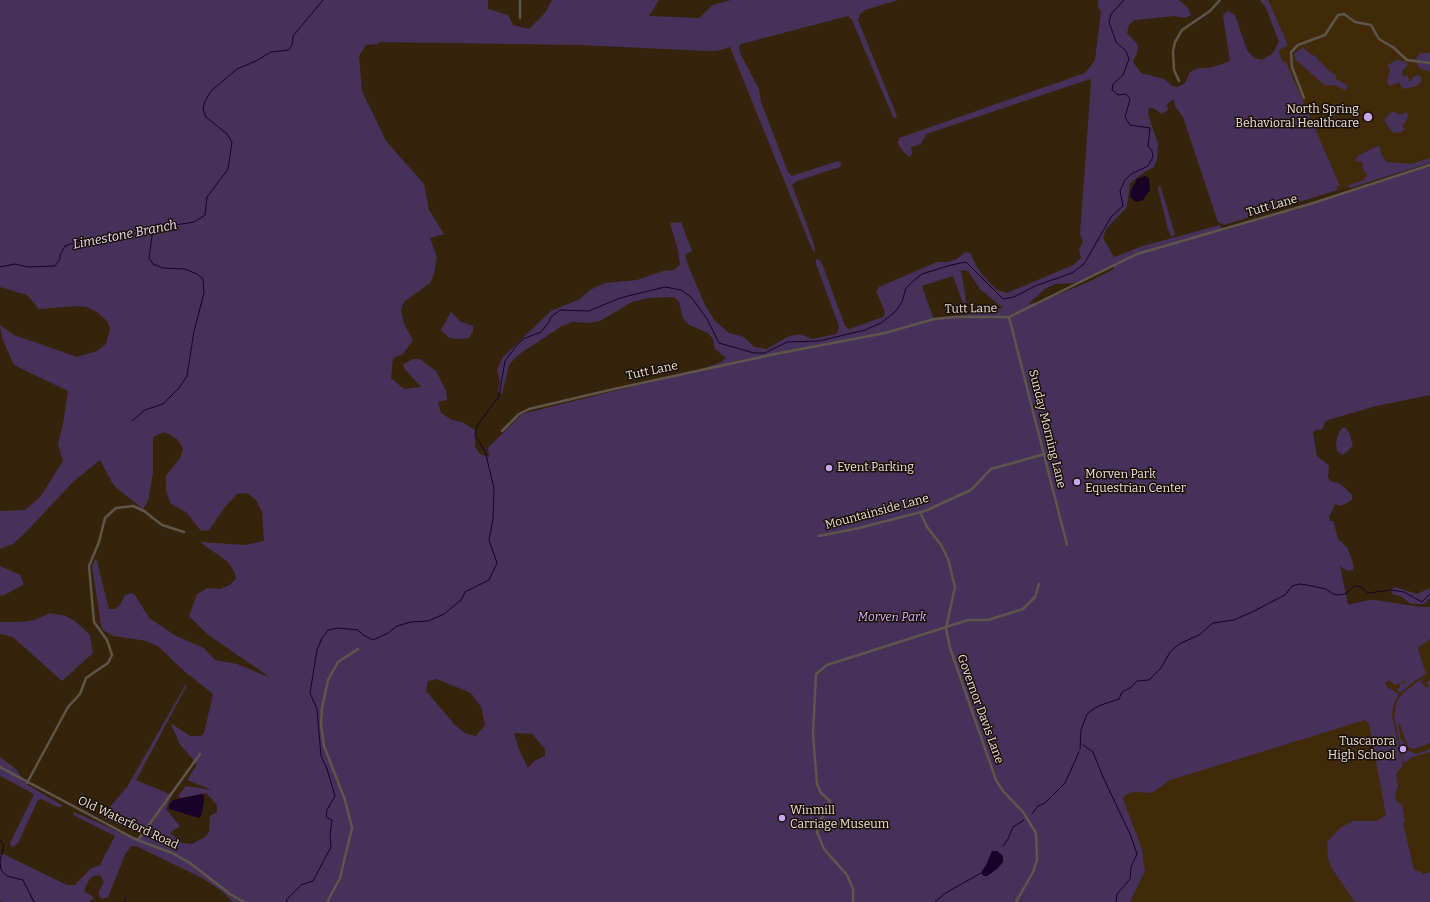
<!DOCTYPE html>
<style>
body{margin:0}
canvas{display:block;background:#35240b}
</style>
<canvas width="1430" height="902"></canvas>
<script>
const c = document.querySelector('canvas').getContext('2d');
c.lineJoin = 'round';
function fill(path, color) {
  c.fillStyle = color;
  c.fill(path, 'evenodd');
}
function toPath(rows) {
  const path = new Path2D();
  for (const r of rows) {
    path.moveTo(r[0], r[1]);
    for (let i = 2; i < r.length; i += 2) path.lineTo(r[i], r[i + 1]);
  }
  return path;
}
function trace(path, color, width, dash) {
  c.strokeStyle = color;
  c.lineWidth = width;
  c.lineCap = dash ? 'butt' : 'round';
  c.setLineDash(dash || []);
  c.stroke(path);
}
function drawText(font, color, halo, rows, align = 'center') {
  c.font = font + ' Bitter,serif';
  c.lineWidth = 3;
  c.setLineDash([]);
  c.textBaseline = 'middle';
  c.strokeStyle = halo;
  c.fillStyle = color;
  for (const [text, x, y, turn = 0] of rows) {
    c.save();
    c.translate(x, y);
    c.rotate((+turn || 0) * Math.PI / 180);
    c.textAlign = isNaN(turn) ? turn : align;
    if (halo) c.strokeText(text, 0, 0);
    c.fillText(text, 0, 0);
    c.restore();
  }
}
fill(toPath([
 [1267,0,1430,0,1430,160,1338,190,1288,74,1278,67,1277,43,1286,40],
 [1375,600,1420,607,1430,607,1430,902,1129,902,1115,793]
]), '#402a0a');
fill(toPath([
 [0,0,488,0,488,9,508,15,513,25,529,29,545,13,552,0,659,0,649,16,699,18,713,5,731,0,898,0,865,10,860,14,858,20,897,116,894,119,852,20,848,16,741,44,739,47,740,53,759,89,761,102,788,172,792,176,838,161,842,164,840,167,797,181,792,185,814,244,815,253,812,249,730,47,717,51,706,51,582,45,380,42,377,44,366,45,359,56,362,91,386,141,424,184,429,210,444,234,430,238,437,257,434,274,430,283,405,301,402,306,401,310,404,324,413,340,403,354,393,358,391,378,404,389,421,387,404,368,403,364,413,359,420,359,436,371,446,391,447,400,438,402,441,413,452,420,462,422,475,430,475,447,480,454,489,457,488,448,522,414,699,370,721,362,726,358,715,349,713,339,708,333,689,325,683,318,679,302,674,297,649,298,632,302,600,321,590,323,572,322,562,326,518,355,509,365,502,394,498,391,500,381,497,370,503,357,551,311,580,299,590,290,605,283,637,280,663,271,674,270,680,265,678,250,670,223,681,222,692,251,685,255,688,265,705,305,715,321,729,333,744,337,754,347,767,349,787,337,800,334,812,339,837,334,839,326,816,264,816,259,821,261,845,326,849,329,883,317,885,312,876,291,879,287,937,262,948,262,957,259,965,252,970,253,978,269,988,281,997,290,1007,293,1073,265,1081,258,1079,250,1083,242,1080,234,1091,82,1090,79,926,134,921,144,911,147,912,154,909,157,901,149,898,143,899,138,1085,73,1095,60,1101,12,1098,7,1098,0,1179,0,1188,8,1191,15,1185,18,1175,16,1135,20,1129,25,1127,33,1138,45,1137,53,1133,62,1141,73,1164,79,1172,86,1178,87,1185,83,1190,72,1198,68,1210,68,1225,63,1230,61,1223,15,1228,11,1235,15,1247,50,1254,58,1262,60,1272,54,1279,42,1266,8,1260,0,1268,0,1288,45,1279,50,1279,52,1282,61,1286,62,1340,186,1336,186,1338,190,1224,225,1218,222,1183,117,1175,106,1174,99,1167,104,1168,110,1162,114,1153,108,1149,108,1148,114,1158,144,1157,160,1154,167,1146,171,1130,183,1127,207,1106,229,1103,238,1114,257,1143,246,1220,225,1223,231,1430,165,1430,395,1376,406,1328,420,1324,424,1322,430,1316,430,1313,433,1317,456,1329,466,1328,477,1330,481,1338,483,1344,487,1352,495,1352,500,1347,503,1340,506,1335,504,1329,517,1330,521,1333,521,1338,539,1347,547,1353,563,1353,570,1347,571,1340,566,1348,605,1368,600,1375,600,1420,607,1430,607,1430,639,1418,648,1426,674,1416,680,1400,693,1396,689,1400,688,1399,684,1406,682,1406,680,1395,685,1389,680,1385,683,1387,687,1399,694,1394,704,1392,715,1403,765,1396,774,1398,787,1395,793,1396,801,1402,805,1405,822,1403,823,1414,870,1421,872,1422,874,1430,872,1430,902,1355,902,1331,867,1328,858,1327,842,1341,827,1353,821,1377,821,1386,815,1369,724,1365,720,1177,778,1170,780,1152,793,1134,792,1125,795,1123,799,1142,849,1145,871,1130,902,233,902,223,892,202,878,136,846,131,846,125,855,108,897,102,899,99,896,99,891,104,882,101,876,96,875,90,878,85,888,85,892,92,896,93,899,89,902,3,902,0,901,0,855,3,854,67,885,75,885,90,869,100,865,115,836,75,816,73,814,74,812,130,837,141,837,143,835,104,818,102,816,127,787,186,684,186,687,136,780,172,795,166,809,180,826,170,833,182,843,192,844,205,837,209,832,210,816,217,812,217,805,206,793,180,798,178,796,186,786,212,790,187,780,196,766,196,763,178,742,177,737,171,725,172,724,190,736,201,736,204,733,213,694,183,670,159,647,147,641,113,636,103,630,101,625,92,566,96,558,109,609,115,609,120,605,125,595,132,593,135,595,149,618,176,636,204,648,215,660,237,664,271,678,207,634,189,616,197,594,208,588,220,589,230,585,236,579,235,573,228,562,200,542,245,545,264,541,262,512,256,500,247,493,237,494,225,507,209,530,201,531,186,512,171,504,166,491,166,476,180,458,183,449,178,440,171,435,164,432,153,437,153,473,148,501,143,509,114,486,100,460,74,481,24,534,13,544,0,549,0,511,25,510,41,496,63,461,58,444,63,424,68,391,14,365,2,338,0,325,14,335,77,357,97,351,106,344,110,328,107,321,97,312,87,307,77,306,39,309,27,295,0,287],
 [1114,264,1114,269,1084,284,1039,302,1028,304,1045,289,1055,284,1077,283],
 [961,270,968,271,980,289,1003,308,934,320,922,286,953,276,966,311,967,307],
 [437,679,471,693,481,707,485,725,476,736,466,734,455,725,426,691,428,681],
 [514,733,532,734,545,749,545,756,534,761,528,768,518,747],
 [1303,47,1310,54,1315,56,1330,72,1336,75,1336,79,1348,86,1345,90,1334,85,1324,85,1295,59,1294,54],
 [1420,53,1430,53,1430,72,1420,68,1417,65,1416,59],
 [1396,60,1407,62,1407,66,1402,71,1403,77,1407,75,1410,82,1414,76,1418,75,1421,77,1421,83,1414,87,1403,89,1399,82,1391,86,1388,85,1387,81,1390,71,1388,65],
 [1392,111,1400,115,1407,112,1408,114,1407,120,1402,126,1405,129,1400,133,1392,132,1384,120],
 [1377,146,1380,147,1381,154,1387,162,1411,164,1430,158,1430,163,1350,188,1348,187,1349,185,1364,180,1367,174,1363,170,1362,162,1355,161,1358,156],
 [1160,185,1175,234,1172,237,1168,230,1158,188],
 [451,312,461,322,473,326,473,331,469,338,455,339,448,337,441,330],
 [1342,428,1346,428,1349,433,1353,446,1343,455,1337,451,1336,444,1338,435],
 [0,566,20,575,24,584,3,596,0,595],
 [1395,587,1417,594,1430,588,1430,598,1424,604,1411,604,1402,597,1392,594,1391,590],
 [50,613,66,616,76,622,90,635,93,653,62,681,13,637,0,634,0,622,21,622,35,620],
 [1426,677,1421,682,1426,688,1429,686,1426,682,1430,681,1430,743,1414,749,1408,747,1400,724,1398,725,1401,740,1403,740,1405,744,1403,745,1405,749,1416,754,1430,749,1430,752,1412,757,1405,763,1403,761,1394,716,1397,701,1402,694,1417,682],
 [0,757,16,769,26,784,62,805,61,807,58,807,41,799,38,800,18,843,13,847,11,846,10,843,34,794,0,776]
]), '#45315a');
fill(toPath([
 [1145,176,1149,178,1150,190,1143,200,1136,202,1130,197,1131,190,1137,179],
 [202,794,204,796,204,802,201,816,199,818,169,809,169,805,173,800],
 [992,851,997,851,1003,856,1003,862,997,869,987,876,984,876,981,873,987,863]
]), '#170328');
trace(toPath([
 [0,267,15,264,28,267,55,266,60,259,60,255,65,246,79,241,104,240,119,234,194,222,205,215,207,197,228,169,232,142,227,134,206,117,203,109,205,101,211,91,237,69,256,61,271,52,289,50,292,45,293,36,323,0],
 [132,421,145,410,163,404,179,388,187,376,194,331,204,293,203,279,197,274,185,269,163,268,153,264,149,258,153,229],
 [1083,745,1093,752,1103,777,1130,834,1137,854,1131,867,1130,879,1117,894,1116,902],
 [1080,749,1081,730,1087,714,1092,710,1101,705,1119,699,1122,692,1130,688,1137,681,1149,680,1161,668,1170,652,1179,644,1199,635,1213,623,1234,620,1254,611,1285,595,1292,586,1300,584,1307,585,1326,589,1333,594,1338,595,1345,594,1355,586,1361,587,1368,593,1391,590,1404,592,1422,602,1430,594],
 [1032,814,1038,806,1045,803,1065,783,1079,752],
 [0,840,4,845,0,861,1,870,7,876,23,880,34,902],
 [1003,846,1008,839,1013,827,1024,820],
 [125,898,125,902],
 [286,902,288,898,301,885,313,881,331,847,330,835,332,820,326,817,327,810,335,796,327,769,321,756,317,709,310,693,317,650,322,638,328,630,338,628,358,630,363,635,373,640,388,633,397,626,411,622,428,621,444,614,461,600,465,592,489,580,497,563,489,540,493,519,494,488,485,451,475,435,477,426,499,396,505,361,516,346,523,339,541,332,549,322,551,317,560,310,589,311,620,298,665,287,681,290,691,297,707,319,719,343,754,353,765,353,787,342,819,341,865,330,881,323,895,312,902,302,906,288,913,281,922,274,951,265,966,262,1003,299,1014,297,1035,286,1072,273,1084,264,1111,217,1123,206,1120,191,1125,180,1131,174,1148,166,1153,157,1152,151,1148,146,1150,128,1130,125,1125,117,1130,99,1126,94,1118,95,1112,90,1113,84,1123,75,1129,59,1126,51,1116,42,1109,22,1111,14,1124,0],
 [935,902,944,894,981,873]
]), '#170328', 1);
trace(toPath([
 [520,18,520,0],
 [1179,81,1174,70,1173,51,1175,42,1182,30,1210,11,1220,0],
 [1304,98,1292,67,1291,52,1298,45,1325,35,1338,15,1344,14,1355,22,1371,25,1379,39,1394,48,1407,60,1430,63],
 [1009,317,1067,545],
 [502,431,519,414,529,409,614,389,775,354,885,333,934,319,955,317,1009,317,1137,254,1310,204,1430,165],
 [920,512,927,527,941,545,948,559,955,587,946,628,950,648,996,780,1003,791,1023,812,1036,833,1037,860,1033,872,1016,902],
 [819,536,859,528,925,511,971,490,991,469,1045,454],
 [0,767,135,839,172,853,190,863,230,894,244,902],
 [27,783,68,707,80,694,86,678,108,663,112,655,107,640,94,622,89,566,99,542,105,518,116,508,133,506,144,511,162,525,184,532],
 [138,840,200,754],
 [327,902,340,878,352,828,345,800,324,746,321,725,322,708,328,680,338,662,358,649],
 [853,902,853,889,847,875,824,849,817,832,817,826,829,806,830,801,821,793,817,784,813,734,816,674,827,665,968,620,988,620,1023,609,1035,597,1039,584]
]), '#5e554b', 2.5);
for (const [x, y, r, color] of [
 [1368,117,5,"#c8a6ef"],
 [829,468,4,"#c8a6ef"],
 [1077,482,4,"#c8a6ef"],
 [1403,749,4,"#c8a6ef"],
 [782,818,4,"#c8a6ef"]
]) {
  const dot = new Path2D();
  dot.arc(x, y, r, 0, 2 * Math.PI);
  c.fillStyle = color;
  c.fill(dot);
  trace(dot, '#170f06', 1.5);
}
drawText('12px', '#ede1d3', '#170f06', [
 ["North Spring",1359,110,"right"],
 ["Behavioral Healthcare",1359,124,"right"],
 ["Event Parking",837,468],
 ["Morven Park",1085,475],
 ["Equestrian Center",1085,489],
 ["Tuscarora",1395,742,"right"],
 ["High School",1395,756,"right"],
 ["Winmill",790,811],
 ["Carriage Museum",790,825]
], 'left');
drawText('12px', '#ede1d3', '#170f06', [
 ["Tutt Lane",1272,206,-16],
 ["Tutt Lane",971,309,-1],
 ["Tutt Lane",652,371,-12],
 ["Sunday Morning Lane",1047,429,76],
 ["Mountainside Lane",877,512,-15],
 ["Governor Davis Lane",980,709,70],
 ["Old Waterford Road",128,823,25]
]);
drawText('italic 12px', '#d5b4fc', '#170f06', [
 ["Morven Park",892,618]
]);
drawText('italic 13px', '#ebdefb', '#170f06', [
 ["Limestone Branch",125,235,-11]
]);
</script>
